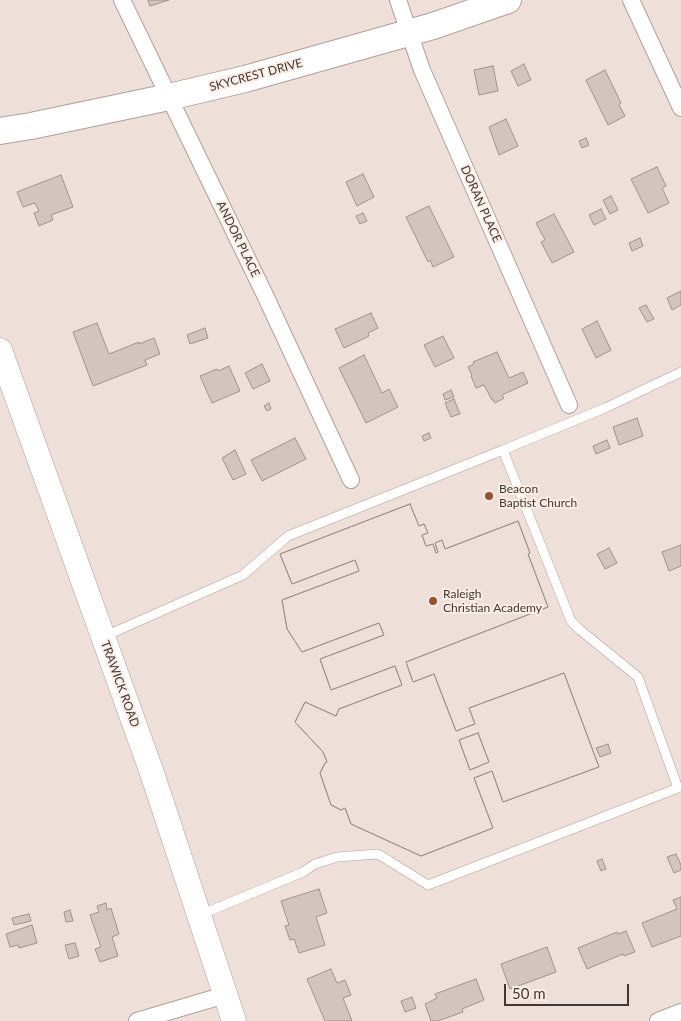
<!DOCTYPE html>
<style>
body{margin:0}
#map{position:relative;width:681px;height:1021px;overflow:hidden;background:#eedfd8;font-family:Lato,sans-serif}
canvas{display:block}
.scale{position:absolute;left:504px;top:984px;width:125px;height:22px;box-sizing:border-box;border:2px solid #3f3936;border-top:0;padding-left:6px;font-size:15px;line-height:18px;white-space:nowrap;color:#3f3936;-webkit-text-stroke:4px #fbece5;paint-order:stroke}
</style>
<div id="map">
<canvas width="681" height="1021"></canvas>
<div class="scale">50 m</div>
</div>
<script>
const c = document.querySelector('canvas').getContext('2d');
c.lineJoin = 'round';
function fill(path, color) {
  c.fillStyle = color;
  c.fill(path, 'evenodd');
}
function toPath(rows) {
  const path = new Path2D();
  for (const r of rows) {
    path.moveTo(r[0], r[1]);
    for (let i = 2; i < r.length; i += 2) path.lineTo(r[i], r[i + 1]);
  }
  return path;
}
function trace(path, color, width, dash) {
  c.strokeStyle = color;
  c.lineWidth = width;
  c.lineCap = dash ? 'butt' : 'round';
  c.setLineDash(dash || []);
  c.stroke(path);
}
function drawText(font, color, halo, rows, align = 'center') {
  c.font = font + ' Lato,sans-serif';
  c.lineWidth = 4;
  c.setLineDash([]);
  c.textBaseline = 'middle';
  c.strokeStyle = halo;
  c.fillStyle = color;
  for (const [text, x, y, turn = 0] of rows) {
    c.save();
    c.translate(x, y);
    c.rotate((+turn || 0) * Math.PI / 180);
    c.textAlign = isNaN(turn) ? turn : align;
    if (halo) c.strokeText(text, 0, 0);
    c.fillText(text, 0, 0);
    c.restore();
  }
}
const building = toPath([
 [148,0,169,0,150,6,148,0],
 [524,64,531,80,518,86,511,71,524,64],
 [493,66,498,91,479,95,474,70,493,66],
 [605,70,621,103,619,105,625,116,608,125,586,80,605,70],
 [506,119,518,146,499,155,489,127,506,119],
 [586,138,589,145,582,148,579,141,586,138],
 [657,167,666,186,662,188,669,203,648,213,631,179,657,167],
 [363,174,374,197,357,206,346,182,363,174],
 [61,175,73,207,51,215,53,220,39,226,34,213,39,211,35,203,23,207,17,192,61,175],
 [611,196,618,210,610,214,603,200,611,196],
 [429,206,454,257,433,267,430,260,428,262,406,217,429,206],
 [601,209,606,219,594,225,589,215,601,209],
 [363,213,367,221,360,224,356,216,363,213],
 [554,214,574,252,552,263,541,242,545,240,536,223,554,214],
 [640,238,643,246,632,251,629,243,640,238],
 [681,291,681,305,672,310,667,298,681,291],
 [646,305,654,319,647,322,639,308,646,305],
 [371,313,378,328,368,333,369,336,344,348,335,329,371,313],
 [597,321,611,350,596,358,582,329,597,321],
 [97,323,109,354,139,342,139,344,154,338,160,354,145,360,147,365,93,386,73,332,97,323],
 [205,328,208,338,190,344,187,335,205,328],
 [443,336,454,358,435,367,424,345,443,336],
 [497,352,509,378,523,372,528,383,502,395,504,398,495,403,493,400,492,400,484,385,476,388,471,376,472,375,468,367,474,364,473,362,497,352],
 [364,355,382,393,389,389,398,407,366,423,339,368,364,355],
 [262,364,270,381,253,389,245,373,262,364],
 [229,366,240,391,212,403,200,376,217,369,218,371,229,366],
 [451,390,454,397,445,400,443,394,451,390],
 [454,399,460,414,451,417,445,403,454,399],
 [269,403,271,409,267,411,264,406,269,403],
 [637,418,643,436,619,445,613,427,637,418],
 [429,433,431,438,424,441,422,436,429,433],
 [295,438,306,459,262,481,251,460,295,438],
 [607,440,610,448,596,454,593,446,607,440],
 [235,450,246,474,233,480,222,458,235,450],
 [410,504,419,526,424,524,428,533,422,535,426,546,433,544,436,553,438,552,435,543,442,540,445,549,518,521,530,553,528,554,548,607,406,662,413,682,434,674,456,731,475,724,469,708,564,673,599,767,503,802,492,771,474,778,493,828,421,856,351,824,345,808,341,810,331,805,320,773,325,763,327,762,323,752,295,722,305,702,336,716,339,709,402,685,395,666,331,690,320,659,384,635,379,623,302,652,287,629,282,600,359,571,355,560,292,584,280,554,410,504],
 [478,733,489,762,470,770,459,740,478,733],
 [410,504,419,526,424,524,428,533,422,535,426,546,433,544,436,553,438,552,435,543,442,540,445,549,518,521,530,553,528,554,548,607,406,662,413,682,434,674,456,731,475,724,469,708,564,673,599,767,503,802,492,771,474,778,493,828,421,856,351,824,345,808,341,810,331,805,320,773,325,763,327,762,323,752,295,722,305,702,336,716,339,709,402,685,395,666,331,690,320,659,384,635,379,623,302,652,287,629,282,600,359,571,355,560,292,584,280,554,410,504],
 [681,545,681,566,669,571,662,552,681,545],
 [609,548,617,563,605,569,597,554,609,548],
 [478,733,489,762,470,770,459,740,478,733],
 [608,744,611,753,600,757,596,748,608,744],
 [676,854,681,865,681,870,674,873,667,857,676,854],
 [602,859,606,869,601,871,597,861,602,859],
 [319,889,327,913,316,917,325,945,299,953,294,939,290,940,285,926,289,925,281,901,319,889],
 [681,897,681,936,652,947,642,923,677,909,673,900,681,897],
 [106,903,107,910,111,908,119,934,112,937,118,956,100,962,95,949,101,947,90,915,99,912,97,906,106,903],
 [70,910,73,921,66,922,64,912,70,910],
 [29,914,31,921,14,925,12,918,29,914],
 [32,925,37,943,19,948,18,945,10,947,6,934,32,925],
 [626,931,635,952,624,956,623,954,587,969,578,948,617,932,618,934,626,931],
 [75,943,79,956,69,959,65,945,75,943],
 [547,947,556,972,510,989,501,964,547,947],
 [331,969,337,983,345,980,351,995,343,998,352,1021,325,1021,307,979,331,969],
 [476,979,484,1000,462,1009,463,1012,438,1021,431,1021,425,1004,437,998,435,994,476,979],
 [412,997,416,1008,405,1012,401,1001,412,997]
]);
fill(building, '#d3c4bd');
trace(building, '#a0938c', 1);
const lane = toPath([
 [503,450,605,408,681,372],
 [103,637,243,575,288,536,503,450,571,621,580,630,638,677,678,788,428,885,378,854,337,857,315,864,303,872,200,915]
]);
const street = toPath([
 [122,0,264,293,351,480],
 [398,0,422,70,569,405],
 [631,0,681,108],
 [137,1021,225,995],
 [658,1021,681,1012]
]);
const secondary = toPath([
 [0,350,152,773,234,1021]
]);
const primary = toPath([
 [0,131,31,126,169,97,245,79,433,26,508,0]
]);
trace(lane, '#aea09a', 10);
trace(street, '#aea09a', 18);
trace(secondary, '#aea09a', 25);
trace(primary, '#aea09a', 28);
trace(lane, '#fff', 9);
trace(street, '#fff', 16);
trace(secondary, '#fff', 24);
trace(primary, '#fff', 26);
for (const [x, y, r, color] of [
 [489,496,5,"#99522b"],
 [433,601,5,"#99522b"]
]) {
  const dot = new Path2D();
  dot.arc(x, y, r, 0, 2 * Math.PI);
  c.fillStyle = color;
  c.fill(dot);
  trace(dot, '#fbece5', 2);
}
drawText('12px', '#3f3936', '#fbece5', [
 ["SKYCREST DRIVE",256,75,-15],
 ["DORAN PLACE",481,204,66],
 ["ANDOR PLACE",238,239,64],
 ["TRAWICK ROAD",120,684,70]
]);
drawText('12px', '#3f3936', '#fbece5', [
 ["Beacon",499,489],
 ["Baptist Church",499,503],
 ["Raleigh",443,594],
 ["Christian Academy",443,608]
], 'left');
</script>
